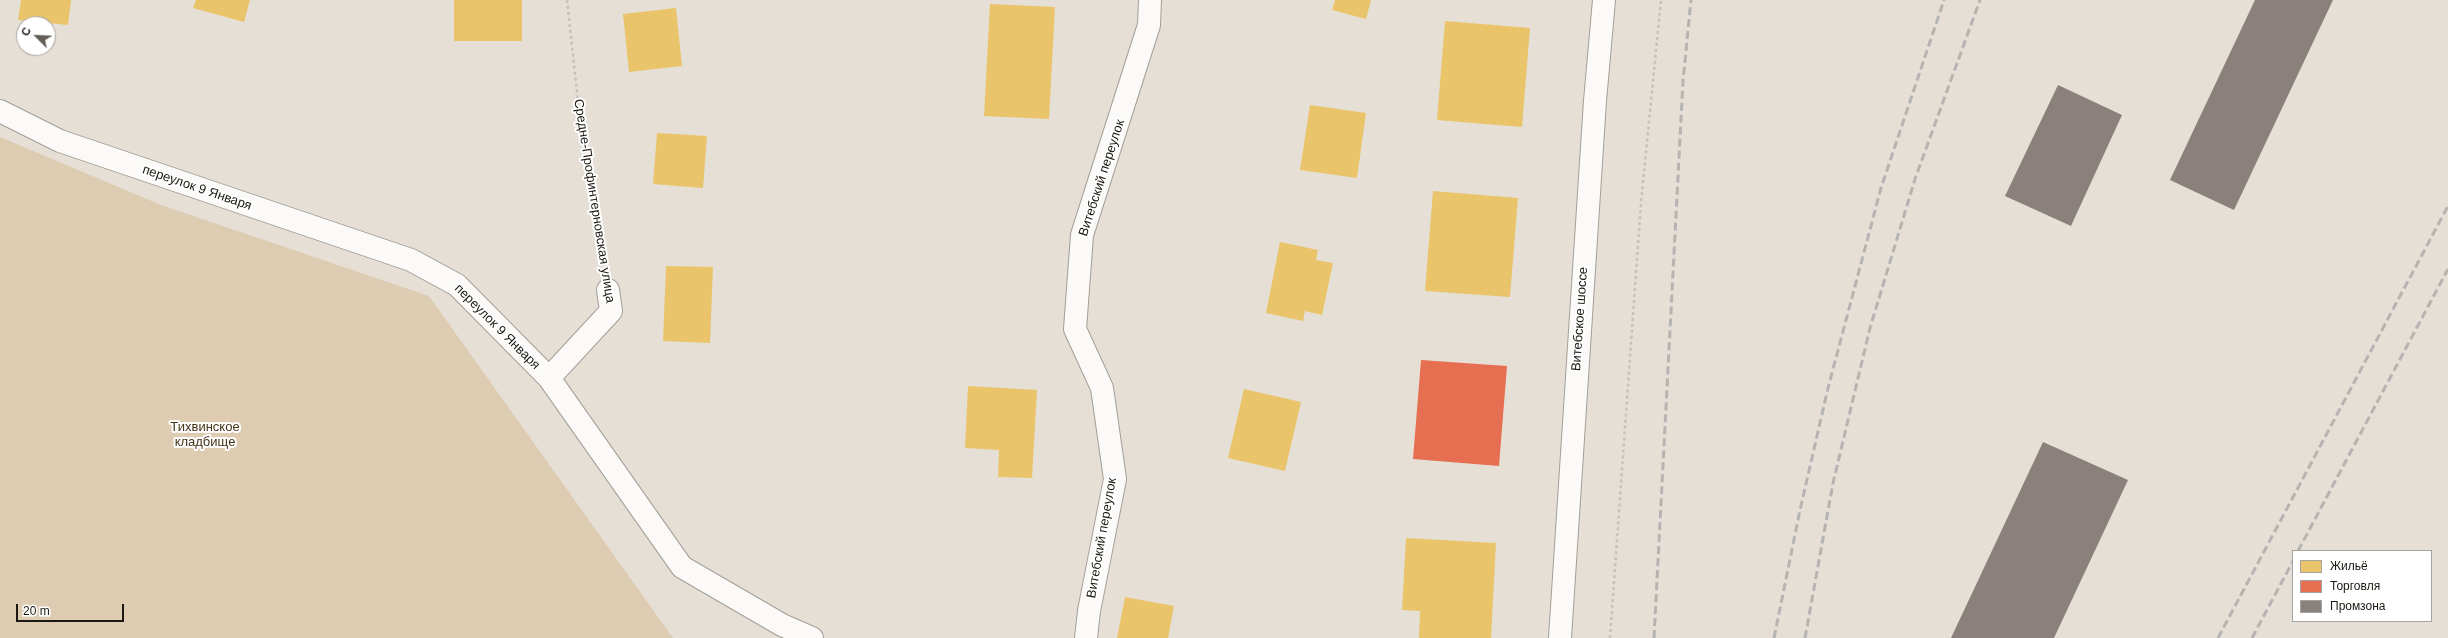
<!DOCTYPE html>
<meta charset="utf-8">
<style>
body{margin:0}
#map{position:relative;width:2448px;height:638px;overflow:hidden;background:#e5dfd5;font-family:Helvetica,sans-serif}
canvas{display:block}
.legend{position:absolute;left:2292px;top:550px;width:140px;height:72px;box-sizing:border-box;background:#fff;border:1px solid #a4a3a0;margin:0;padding:5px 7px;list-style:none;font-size:12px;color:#1c1812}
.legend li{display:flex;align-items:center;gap:8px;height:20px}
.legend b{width:20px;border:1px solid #a4a3a0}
.north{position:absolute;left:16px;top:16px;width:40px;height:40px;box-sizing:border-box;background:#fff;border:1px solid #a4a3a0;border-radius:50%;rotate:294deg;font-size:11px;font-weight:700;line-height:16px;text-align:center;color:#1c1812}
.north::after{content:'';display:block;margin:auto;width:14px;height:18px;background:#625e56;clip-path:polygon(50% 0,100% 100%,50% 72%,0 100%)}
.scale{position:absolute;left:16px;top:604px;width:108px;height:18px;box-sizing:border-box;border:2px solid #1c1812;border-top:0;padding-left:5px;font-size:12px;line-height:14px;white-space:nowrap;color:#1c1812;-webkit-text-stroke:3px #fff;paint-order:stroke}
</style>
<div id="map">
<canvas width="2448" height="638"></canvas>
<ul class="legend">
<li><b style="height:11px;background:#e9c46a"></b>Жильё</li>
<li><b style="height:11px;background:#e76f51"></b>Торговля</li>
<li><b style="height:11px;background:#8a817c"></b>Промзона</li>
</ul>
<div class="north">С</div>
<div class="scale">20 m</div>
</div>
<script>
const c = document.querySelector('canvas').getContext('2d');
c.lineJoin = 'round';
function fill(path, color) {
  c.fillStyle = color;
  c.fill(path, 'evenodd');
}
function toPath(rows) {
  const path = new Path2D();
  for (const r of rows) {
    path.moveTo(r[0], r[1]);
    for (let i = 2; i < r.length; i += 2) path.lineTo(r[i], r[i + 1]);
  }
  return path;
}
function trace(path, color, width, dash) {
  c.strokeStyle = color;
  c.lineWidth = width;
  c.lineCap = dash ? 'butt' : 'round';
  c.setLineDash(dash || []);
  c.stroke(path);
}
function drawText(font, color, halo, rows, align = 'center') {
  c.font = font + ' Helvetica,sans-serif';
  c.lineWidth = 4;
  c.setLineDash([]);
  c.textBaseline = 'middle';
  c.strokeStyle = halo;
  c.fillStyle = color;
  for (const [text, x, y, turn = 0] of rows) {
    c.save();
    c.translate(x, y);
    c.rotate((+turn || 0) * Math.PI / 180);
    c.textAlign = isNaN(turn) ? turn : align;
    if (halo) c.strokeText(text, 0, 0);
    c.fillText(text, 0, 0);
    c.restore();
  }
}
fill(toPath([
 [0,137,161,205,429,296,673,638,0,638]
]), '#deccb2');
fill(toPath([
 [21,0,71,0,68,25,18,20],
 [196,0,250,0,244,22,193,8],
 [454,0,522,0,522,41,454,41],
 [1335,0,1371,0,1366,19,1332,10],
 [990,4,1055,7,1049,119,984,116],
 [676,8,682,66,629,72,623,14],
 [1445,21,1530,28,1522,127,1437,120],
 [1310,105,1366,113,1357,178,1300,170],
 [657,133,707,136,703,188,653,184],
 [1433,191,1518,198,1510,297,1425,291],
 [1280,242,1318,250,1316,260,1333,263,1322,315,1305,311,1303,321,1266,313],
 [666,266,713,267,710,343,663,341],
 [968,386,1037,390,1032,478,998,477,999,450,965,448],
 [1244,389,1301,402,1285,471,1228,458],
 [1406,538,1496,543,1491,638,1419,638,1420,611,1402,610],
 [1125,597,1174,606,1168,638,1117,638]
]), '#e9c46a');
fill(toPath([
 [1421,360,1507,366,1499,466,1413,459]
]), '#e76f51');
fill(toPath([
 [2255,0,2333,0,2234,210,2170,180],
 [2058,85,2122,115,2071,226,2005,196],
 [2043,442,2128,480,2054,638,1951,638]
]), '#8a817c');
const minor = toPath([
 [0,111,60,141,411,260,457,285,549,378,682,567,782,625,812,638],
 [549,378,611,311,608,290],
 [1086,638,1089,611,1115,479,1102,388,1075,329,1082,235,1149,25,1150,0]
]);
const primary = toPath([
 [1560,638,1595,101,1604,0]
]);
trace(minor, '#a39f97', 24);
trace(primary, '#a39f97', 24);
trace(toPath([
 [567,0,580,120,603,261],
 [1610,638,1641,203,1661,0]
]), '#c3c2bf', 2.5, [3, 3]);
trace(minor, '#fbfaf9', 22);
trace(primary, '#fbfaf9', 22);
trace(toPath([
 [2298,551,2448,269],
 [1654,638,1683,81,1691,0],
 [1774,638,1800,510,1828,388,1881,188,1944,0],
 [1805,638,1833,483,1870,328,1915,179,1980,0],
 [2218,638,2448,206],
 [2252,638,2293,561]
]), '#b5b4b2', 3, [8, 4]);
drawText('13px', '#1c1812', '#fff', [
 ["Витебский переулок",1102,178,-72],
 ["переулок 9 Января",197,188,19],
 ["Средне-Профинтерновская улица",594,201,81],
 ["Витебское шоссе",1580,319,-86],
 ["переулок 9 Января",497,327,45],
 ["Витебский переулок",1102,538,-80]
]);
drawText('13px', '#463417', '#fff', [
 ["Тихвинское",205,427],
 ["кладбище",205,442]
]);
</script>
